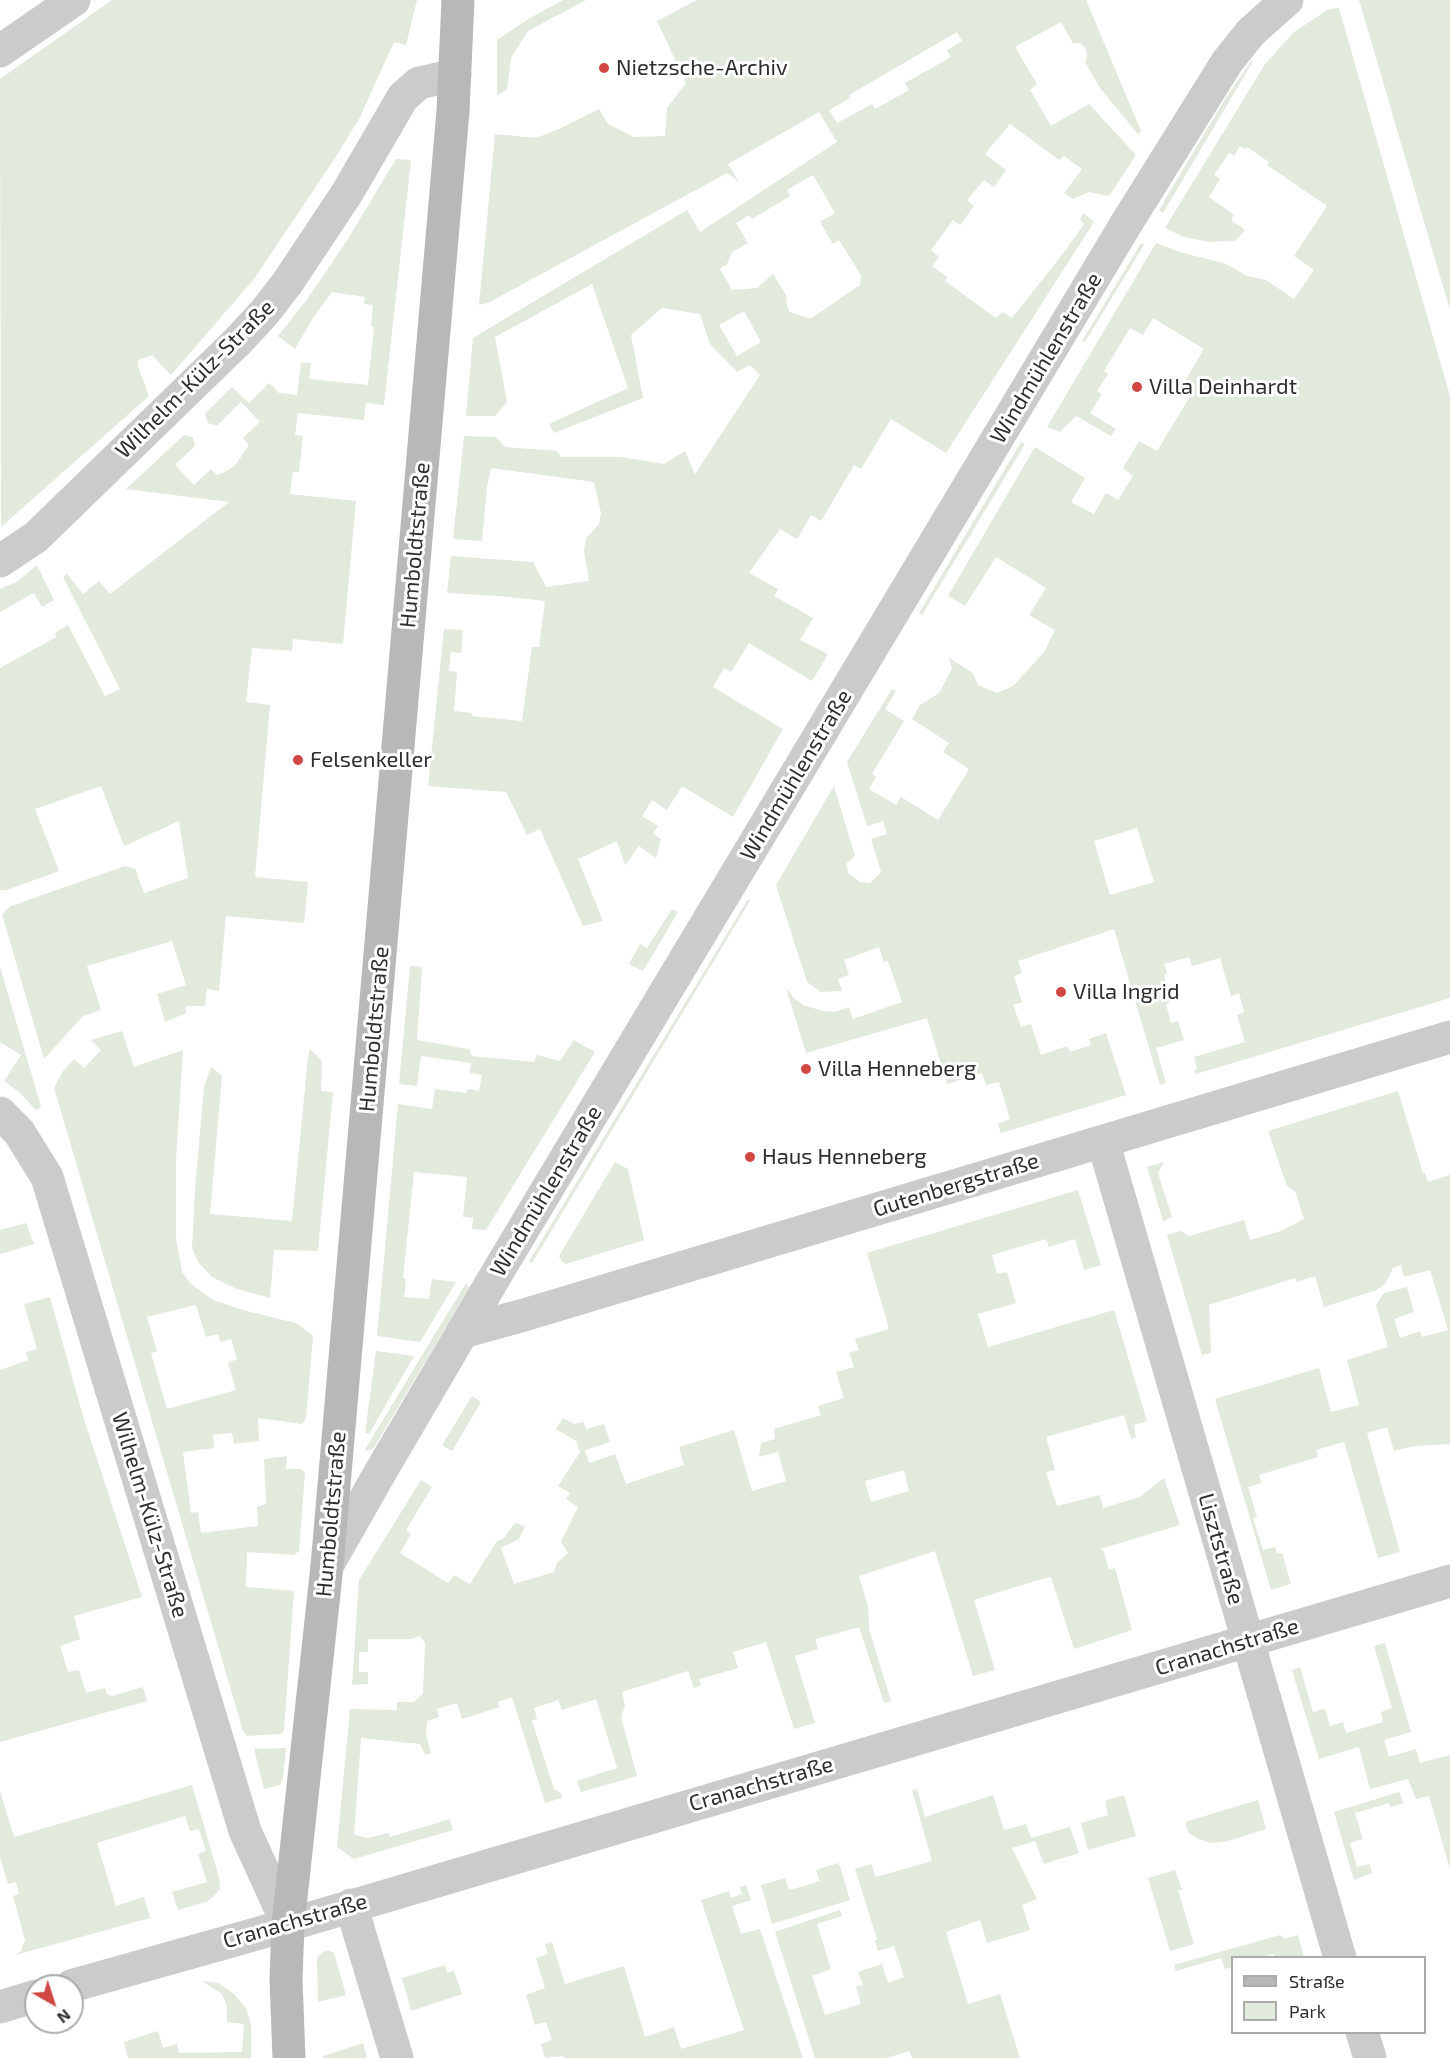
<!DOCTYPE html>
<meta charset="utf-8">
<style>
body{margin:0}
#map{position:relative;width:1450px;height:2058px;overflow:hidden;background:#fff;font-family:"Exo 2",sans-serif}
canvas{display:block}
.legend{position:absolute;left:1231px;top:1956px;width:195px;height:78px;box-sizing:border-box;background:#fff;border:2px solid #ababab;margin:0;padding:8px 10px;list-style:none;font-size:18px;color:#2e2e2e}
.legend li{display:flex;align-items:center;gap:12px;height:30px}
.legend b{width:30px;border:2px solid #ababab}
.north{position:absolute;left:24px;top:1974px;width:60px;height:60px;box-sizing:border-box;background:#fff;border:2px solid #ababab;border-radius:50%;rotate:141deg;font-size:16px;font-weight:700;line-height:24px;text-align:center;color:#2e2e2e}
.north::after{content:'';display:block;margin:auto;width:21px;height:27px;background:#d14743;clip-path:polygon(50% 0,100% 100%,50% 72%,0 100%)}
</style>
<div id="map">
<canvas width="1450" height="2058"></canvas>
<ul class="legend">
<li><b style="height:8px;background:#b8b8b8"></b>Straße</li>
<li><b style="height:16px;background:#e2e9dd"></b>Park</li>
</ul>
<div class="north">N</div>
</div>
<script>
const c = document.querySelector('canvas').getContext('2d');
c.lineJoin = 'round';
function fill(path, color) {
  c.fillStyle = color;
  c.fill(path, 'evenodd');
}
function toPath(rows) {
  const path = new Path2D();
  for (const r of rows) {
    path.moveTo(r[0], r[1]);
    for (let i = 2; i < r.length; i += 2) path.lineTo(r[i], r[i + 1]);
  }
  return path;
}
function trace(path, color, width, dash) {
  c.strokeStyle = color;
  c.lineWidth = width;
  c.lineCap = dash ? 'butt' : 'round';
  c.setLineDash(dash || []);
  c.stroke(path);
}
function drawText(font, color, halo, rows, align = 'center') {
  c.font = font + ' "Exo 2",sans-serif';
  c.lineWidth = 6;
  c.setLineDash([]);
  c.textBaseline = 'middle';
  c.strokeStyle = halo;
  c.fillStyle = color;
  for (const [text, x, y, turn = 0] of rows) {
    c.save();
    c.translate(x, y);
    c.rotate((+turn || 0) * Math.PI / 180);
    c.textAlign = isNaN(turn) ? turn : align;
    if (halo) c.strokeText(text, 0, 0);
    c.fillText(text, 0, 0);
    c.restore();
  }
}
fill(toPath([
 [112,0,417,0,406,45,394,42,360,117,337,155,254,279,171,375,152,355,138,360,138,366,149,396,1,527,0,79],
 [563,0,586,0,528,31,511,58,507,89,497,96,497,40,530,18],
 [697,0,1086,0,1141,131,1138,134,1100,88,1085,62,1087,56,1086,49,1080,43,1073,43,1061,22,1015,47,1037,84,1030,90,1051,126,1089,104,1136,155,1109,196,1089,192,1073,199,1064,193,1082,169,1064,156,1059,160,1010,124,985,154,1006,170,994,187,984,180,967,200,974,206,960,225,953,220,931,250,939,257,932,266,947,277,945,281,996,318,1002,312,1012,318,1065,251,1084,224,1080,219,1084,213,1094,222,946,453,891,419,861,469,854,465,821,521,811,515,797,539,780,529,749,573,778,589,774,596,813,618,800,640,828,654,812,681,749,643,731,672,724,668,713,687,783,729,733,817,682,786,667,810,652,800,642,816,658,826,653,834,661,839,656,858,639,846,625,865,617,841,578,859,603,921,583,926,540,829,527,835,506,792,428,786,444,629,463,630,461,653,451,652,449,671,457,672,454,711,472,713,472,716,522,721,532,647,539,647,545,601,498,596,447,593,451,556,533,562,546,587,589,581,584,550,586,538,599,524,601,513,594,482,491,468,487,487,482,541,453,539,464,436,496,437,505,447,557,451,561,457,620,457,664,464,685,451,695,474,760,375,750,365,737,372,710,344,700,314,662,308,631,335,643,398,554,433,549,424,628,388,592,284,495,337,507,402,495,416,466,416,473,338,687,210,700,232,837,142,819,112,728,164,739,182,727,173,488,303,479,305,495,134,536,138,559,129,599,109,608,124,634,137,665,136,667,108,686,83,657,21],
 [957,32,962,41,947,50,951,57,905,83,909,90,875,109,872,104,837,123,829,110,850,98,849,95],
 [813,175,835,213,820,222,833,244,839,240,861,275,860,285,810,319,790,312,787,306,786,295,773,274,757,288,732,290,720,269,727,264,732,252,748,243,736,223,749,215,752,219,790,196,787,190],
 [744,311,761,342,737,356,719,325],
 [1359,0,1450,0,1450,309,1442,283],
 [1339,8,1450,396,1450,998,1196,1074,1194,1071,1197,1069,1194,1057,1245,1042,1237,1015,1244,1012,1239,993,1231,996,1220,958,1192,966,1189,957,1164,964,1167,973,1164,975,1172,1001,1166,1004,1171,1023,1178,1021,1184,1040,1156,1048,1166,1083,1160,1085,1114,929,1018,961,1022,973,1014,976,1022,1002,1013,1005,1021,1027,1031,1024,1041,1055,1067,1046,1070,1052,1091,1045,1089,1039,1106,1033,1126,1095,1001,1133,998,1124,1010,1119,999,1082,986,1085,982,1073,947,1084,927,1018,806,1053,786,988,794,998,803,1005,823,1011,835,1012,849,1007,853,1019,902,1002,888,961,884,962,879,947,844,960,849,975,838,979,842,991,821,992,807,982,776,885,834,786,855,856,846,864,849,874,860,882,870,883,881,872,871,839,887,834,883,821,867,826,847,762,892,689,896,691,885,709,904,721,872,774,876,777,869,789,896,805,901,797,938,820,969,769,943,752,949,743,912,719,920,705,939,693,952,669,949,658,973,673,978,685,997,693,1013,686,1044,652,1055,630,1029,615,1046,588,996,557,965,606,948,596,1035,447,1085,478,1071,502,1094,514,1106,493,1118,500,1133,476,1123,468,1139,441,1157,451,1192,393,1182,386,1204,349,1153,318,1143,335,1130,328,1104,371,1108,374,1097,391,1102,394,1090,413,1116,429,1111,436,1076,416,1060,432,1047,427,1156,243,1180,252,1226,264,1247,276,1266,280,1294,299,1314,270,1294,256,1327,206,1267,165,1269,162,1247,147,1245,149,1240,146,1234,156,1229,153,1214,175,1220,179,1209,197,1234,215,1231,220,1245,230,1235,241,1210,242,1184,237,1165,228,1265,64,1294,32,1329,9],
 [1137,828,1154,882,1110,895,1094,841],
 [1252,60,1252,63,1163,213,1159,210,1225,99],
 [396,159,411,160,384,405,366,403,364,420,298,413,295,435,303,436,299,472,293,472,290,494,356,501,343,644,293,639,292,651,252,648,246,702,270,705,255,877,308,882,304,923,226,916,219,991,207,989,205,1006,186,1006,186,1013,165,1022,157,994,186,985,172,941,87,966,101,1010,83,1016,44,1059,2,914,11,906,125,866,135,869,144,893,188,878,179,821,124,846,101,786,35,809,59,871,7,890,0,890,0,668,56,637,55,633,68,625,105,696,120,689,63,577,67,574,83,594,99,581,110,594,229,502,126,489,184,435,193,437,195,446,175,465,194,485,211,469,217,475,227,471,236,464,249,445,243,438,260,422,241,402,217,426,208,423,205,414,232,387,249,403,269,383,279,393,297,395,301,363,311,363,309,379,368,385,374,327,371,326,373,305,364,304,365,297,332,292,313,318,295,349,278,336,306,301,348,239],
 [1141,243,1144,245,1085,342,1082,341],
 [1021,442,1025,444,922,615,919,613],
 [37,565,54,600,42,607,34,593,0,612,0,589,18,581],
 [748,899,750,901,532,1263,529,1261],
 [672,909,678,912,643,971,629,964,640,944,647,948],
 [410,966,422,967,417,1040,469,1049,472,1056,534,1062,537,1055,560,1061,574,1040,595,1052,486,1230,472,1229,473,1218,463,1217,467,1177,414,1172,403,1278,406,1279,404,1297,429,1299,432,1279,456,1282,420,1342,377,1336,398,1104,432,1109,435,1089,466,1093,468,1089,479,1091,482,1075,470,1073,471,1063,421,1056,417,1086,399,1084],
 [0,967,35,1086,41,1107,36,1110,19,1092,4,1081,21,1055,0,1042],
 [122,1031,134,1067,183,1050,176,1160,176,1238,182,1272,191,1284,213,1300,246,1311,296,1323,313,1336,306,1418,302,1424,258,1418,259,1441,234,1444,232,1433,213,1435,214,1448,183,1452,191,1513,198,1512,201,1533,258,1526,257,1507,266,1504,264,1459,287,1456,286,1469,301,1469,305,1473,299,1551,294,1555,247,1552,246,1587,294,1591,284,1731,280,1734,247,1736,243,1731,54,1088,63,1071,74,1059,84,1068,101,1050,91,1040],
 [196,1305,206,1337,218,1334,221,1342,231,1339,237,1359,228,1363,236,1390,167,1409,151,1353,157,1351,147,1317],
 [310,1049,322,1061,321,1091,333,1092,318,1251,274,1250,270,1298,237,1289,212,1277,198,1262,192,1248,195,1189,204,1087,211,1067,222,1076,210,1214,292,1221,308,1057],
 [1398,1091,1423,1173,1425,1173,1428,1182,1450,1175,1450,1444,1414,1446,1394,1451,1387,1427,1367,1433,1400,1552,1378,1558,1344,1442,1316,1450,1318,1457,1259,1475,1261,1483,1248,1487,1257,1517,1253,1518,1263,1550,1275,1547,1277,1554,1282,1553,1291,1584,1271,1590,1215,1399,1319,1368,1331,1412,1359,1405,1347,1360,1388,1347,1376,1305,1384,1293,1407,1287,1414,1312,1394,1319,1400,1338,1420,1331,1422,1337,1448,1330,1430,1270,1404,1277,1401,1265,1393,1268,1385,1284,1377,1290,1324,1307,1315,1276,1297,1282,1295,1278,1209,1305,1211,1353,1202,1355,1167,1235,1181,1231,1189,1236,1244,1220,1250,1240,1281,1231,1304,1219,1295,1191,1287,1186,1268,1131],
 [615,1162,628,1169,644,1240,566,1264,562,1262,559,1256],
 [1164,1162,1158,1173,1172,1217,1163,1221,1147,1167],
 [1078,1190,1101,1265,1084,1270,1075,1239,1049,1247,1046,1239,992,1255,997,1274,1007,1272,1016,1303,978,1314,988,1347,1114,1310,1147,1421,1134,1425,1136,1437,1131,1439,1124,1415,1046,1437,1055,1470,1046,1472,1057,1506,1100,1495,1103,1508,1140,1497,1164,1478,1180,1525,1100,1549,1104,1552,1109,1570,1115,1568,1132,1630,1074,1649,1051,1577,1035,1581,974,1600,995,1670,973,1676,935,1551,859,1576,868,1606,869,1629,891,1701,884,1703,859,1627,831,1635,815,1639,818,1649,795,1656,815,1723,794,1729,766,1642,733,1652,738,1668,699,1679,701,1685,694,1688,688,1671,622,1692,625,1705,621,1717,637,1776,581,1792,577,1781,617,1768,596,1699,562,1710,558,1700,534,1708,537,1719,532,1721,554,1789,561,1793,562,1798,545,1803,512,1697,498,1702,500,1707,462,1719,457,1703,437,1709,439,1717,427,1721,426,1735,431,1753,425,1755,420,1744,361,1738,354,1835,368,1838,388,1833,390,1837,450,1819,453,1830,354,1859,337,1847,350,1709,397,1710,397,1702,414,1702,423,1694,425,1643,420,1636,411,1639,368,1639,368,1652,359,1652,359,1672,368,1672,368,1684,352,1685,359,1580,421,1480,432,1487,406,1530,411,1534,400,1553,448,1583,454,1575,470,1584,497,1541,504,1538,515,1523,525,1526,519,1539,501,1548,514,1584,554,1572,557,1563,568,1553,561,1542,578,1507,566,1499,570,1493,558,1486,580,1452,576,1441,556,1429,563,1418,574,1424,583,1422,586,1429,604,1424,610,1442,585,1450,589,1463,615,1454,626,1484,684,1465,679,1447,734,1430,752,1491,786,1481,778,1452,759,1457,761,1443,775,1439,774,1429,821,1415,818,1406,844,1398,836,1372,854,1367,849,1353,859,1350,855,1339,889,1329,867,1253],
 [904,1470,909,1491,871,1502,865,1481],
 [26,1223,34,1244,0,1254,0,1230],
 [466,1283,469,1288,373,1449,364,1451],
 [50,1297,83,1416,142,1597,74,1616,80,1639,60,1646,68,1672,79,1670,86,1693,105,1688,107,1694,112,1696,143,1687,147,1701,0,1742,0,1370,28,1360,26,1352,37,1349,24,1304],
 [376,1351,414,1356,369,1434,365,1433],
 [472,1396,481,1402,452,1451,442,1445],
 [1385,1643,1411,1732,1384,1740,1389,1757,1416,1749,1420,1763,1450,1755,1450,1869,1429,1796,1416,1799,1408,1779,1370,1789,1359,1747,1319,1759,1292,1670,1300,1667,1313,1712,1325,1709,1330,1726,1343,1722,1346,1733,1383,1722,1381,1712,1392,1708,1374,1646],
 [286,1748,283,1778,280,1785,264,1789,254,1749],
 [192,1785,219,1877,220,1889,214,1896,206,1902,178,1910,172,1892,207,1882,198,1854,206,1851,199,1829,190,1831,185,1816,97,1843,116,1906,144,1897,150,1918,15,1955,21,1951,25,1940,13,1896,19,1894,16,1882,8,1884,0,1857,0,1791,14,1837],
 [917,1789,925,1817,993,1795,1004,1830,1026,1824,1031,1838,1070,1827,1079,1853,1044,1864,1035,1841,1012,1848,1037,1899,1022,1905,1030,1930,987,1943,980,1920,946,1932,968,2004,1000,1994,1020,2058,912,2058,909,2051,887,2058,815,2058,775,1932,840,1910,842,1916,817,1924,831,1969,812,1976,825,2015,861,2004,856,1986,863,1985,858,1972,882,1964,888,1983,904,1977,894,1946,878,1951,875,1941,877,1939,855,1869,871,1864,876,1877,932,1861,912,1790],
 [1399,1792,1404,1803,1391,1807,1389,1803,1355,1813,1363,1839,1350,1843,1357,1867,1370,1864,1372,1873,1354,1880,1334,1812],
 [1124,1795,1136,1836,1088,1850,1081,1823,1108,1815,1105,1801],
 [1258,1800,1266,1829,1228,1841,1211,1843,1198,1839,1188,1832,1185,1822],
 [839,1863,850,1900,772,1924,761,1885,785,1878,789,1890,804,1886,820,1881,816,1870],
 [1175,1870,1182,1890,1178,1890,1194,1944,1170,1951,1148,1878],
 [746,1885,751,1900,732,1906,741,1934,760,1929,803,2058,564,2058,563,2056,545,2058,541,2044,552,2040,546,2022,535,2025,526,1995,545,1988,536,1958,548,1954,545,1944,552,1942,565,1984,624,1966,645,2037,674,2027,681,2049,744,2030,701,1900,729,1891,731,1898,742,1894,740,1887],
 [1280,1935,1285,1939,1298,1935,1304,1957,1275,1957,1273,1954,1262,1957,1232,1958,1232,1967,1225,1969,1221,1958,1176,1971,1174,1965],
 [328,1950,334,1953,346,1995,318,2002,317,1958,323,1952],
 [445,1965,447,1973,454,1971,462,1994,411,2011,402,1978],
 [202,1981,218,1983,234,1994,246,2008,251,2025,251,2058,128,2058,124,2042,158,2031,163,2048,177,2044,179,2053,242,2052,244,2024,227,2022,227,2006,222,1994],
 [363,2043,367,2058,323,2058,323,2056]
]), '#e2e9dd');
trace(toPath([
 [0,51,74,0],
 [0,561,36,537,238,341,264,313,288,282,347,193,403,97,419,83,455,75],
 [0,1113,19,1132,47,1177,245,1831,288,1925],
 [1103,1141,1340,1958],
 [462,1332,524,1315,1450,1037],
 [327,1566,381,1471,497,1273,1126,224,1227,62,1251,32,1287,0],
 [351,1905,397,2058],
 [71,1986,288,1925,1450,1581],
 [0,2007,36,1996],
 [1362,2032,1370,2058]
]), '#cbcbcb', 33);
trace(toPath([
 [289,2058,286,1979,288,1925,327,1566,453,111,458,0]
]), '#b8b8b8', 33);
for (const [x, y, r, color] of [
 [604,68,6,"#d14743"],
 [1137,387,6,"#d14743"],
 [298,760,6,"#d14743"],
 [1061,992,6,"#d14743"],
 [806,1069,6,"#d14743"],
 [750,1157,6,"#d14743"]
]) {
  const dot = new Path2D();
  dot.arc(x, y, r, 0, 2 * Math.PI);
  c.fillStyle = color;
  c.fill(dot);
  trace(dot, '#fff', 2);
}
drawText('22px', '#2e2e2e', '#fff', [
 ["Nietzsche-Archiv",616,68],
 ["Villa Deinhardt",1149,387],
 ["Felsenkeller",310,760],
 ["Villa Ingrid",1073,992],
 ["Villa Henneberg",818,1069],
 ["Haus Henneberg",762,1157]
], 'left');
drawText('22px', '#2e2e2e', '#fff', [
 ["Windmühlenstraße",1046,358,-59],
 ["Wilhelm-Külz-Straße",195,379,-45],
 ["Humboldtstraße",415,545,-85],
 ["Windmühlenstraße",796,775,-59],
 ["Humboldtstraße",374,1029,-85],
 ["Gutenbergstraße",956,1185,-17],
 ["Windmühlenstraße",546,1191,-59],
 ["Humboldtstraße",331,1514,-85],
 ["Wilhelm-Külz-Straße",150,1515,73],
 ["Lisztstraße",1221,1549,74],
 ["Cranachstraße",1227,1647,-17],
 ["Cranachstraße",761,1784,-16],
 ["Cranachstraße",295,1921,-16]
]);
</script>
